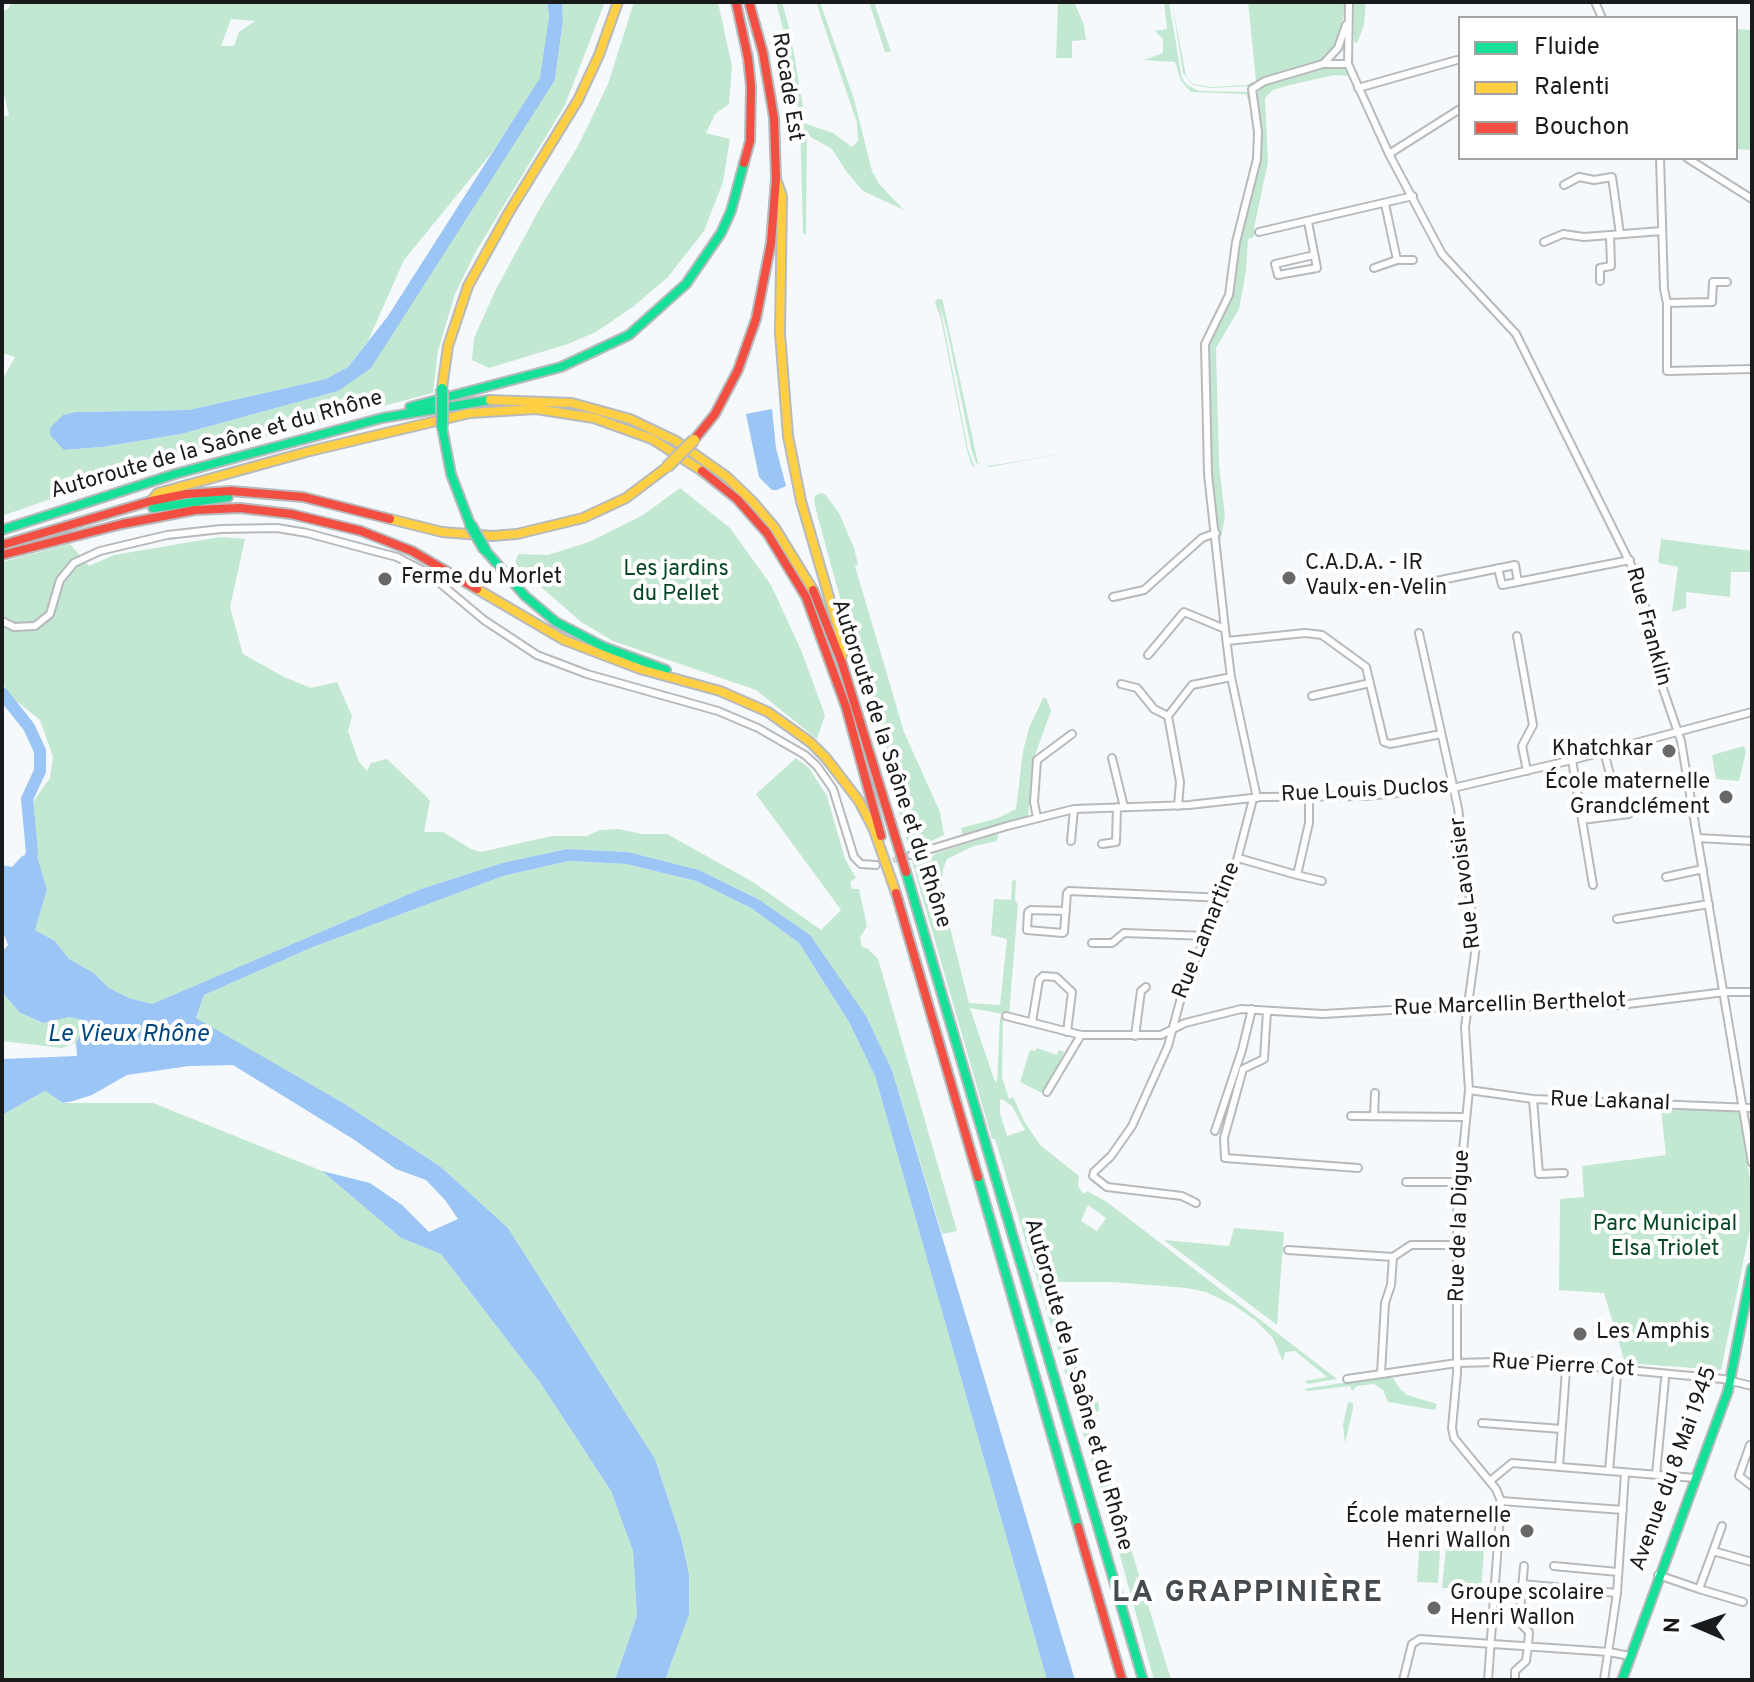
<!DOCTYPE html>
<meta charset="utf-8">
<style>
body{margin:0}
#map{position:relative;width:1754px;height:1682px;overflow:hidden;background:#f6f9fc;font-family:Overpass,sans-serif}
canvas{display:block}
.frame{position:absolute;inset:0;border:4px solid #181a1c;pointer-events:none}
.legend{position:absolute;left:1458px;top:16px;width:280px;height:144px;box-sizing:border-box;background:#fff;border:2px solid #a3a3a4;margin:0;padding:10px 14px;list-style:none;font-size:24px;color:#181a1c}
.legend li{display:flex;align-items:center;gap:16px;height:40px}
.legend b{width:40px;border:2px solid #a3a3a4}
.north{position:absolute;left:1658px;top:1586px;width:80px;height:80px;-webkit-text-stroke:6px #fff;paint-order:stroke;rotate:272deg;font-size:22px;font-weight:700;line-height:32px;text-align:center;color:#181a1c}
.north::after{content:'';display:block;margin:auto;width:28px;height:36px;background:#181a1c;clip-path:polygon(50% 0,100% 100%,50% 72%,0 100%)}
</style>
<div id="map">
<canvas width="1754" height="1682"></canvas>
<div class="frame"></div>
<ul class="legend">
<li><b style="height:10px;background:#16e098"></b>Fluide</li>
<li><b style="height:10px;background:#ffcf43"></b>Ralenti</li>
<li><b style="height:10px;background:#f24e42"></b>Bouchon</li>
</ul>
<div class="north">N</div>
</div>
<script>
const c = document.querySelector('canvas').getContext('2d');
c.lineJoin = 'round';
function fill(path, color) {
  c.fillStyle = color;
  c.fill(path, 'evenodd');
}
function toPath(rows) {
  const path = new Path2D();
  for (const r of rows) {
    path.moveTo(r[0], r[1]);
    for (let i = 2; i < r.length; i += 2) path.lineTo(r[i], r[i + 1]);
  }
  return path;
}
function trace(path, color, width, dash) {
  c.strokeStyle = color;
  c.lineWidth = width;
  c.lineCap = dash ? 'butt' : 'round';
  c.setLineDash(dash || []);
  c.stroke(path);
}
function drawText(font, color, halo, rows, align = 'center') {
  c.font = font + ' Overpass,sans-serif';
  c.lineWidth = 8;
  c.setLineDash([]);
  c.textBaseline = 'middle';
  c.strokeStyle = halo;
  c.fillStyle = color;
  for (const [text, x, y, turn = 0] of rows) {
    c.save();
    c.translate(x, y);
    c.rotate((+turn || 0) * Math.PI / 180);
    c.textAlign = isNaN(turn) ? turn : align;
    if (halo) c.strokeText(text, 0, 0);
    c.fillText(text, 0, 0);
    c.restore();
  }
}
fill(toPath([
 [12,2,547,2,549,17,541,78,493,151,404,260,368,341,348,367,326,379,189,410,76,412,64,415,65,450,102,447,181,434,338,391,555,80,563,20,562,2,605,2,565,105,475,253,455,294,438,351,433,393,122,474,2,516,2,380,15,357,2,353,2,116,9,116,2,85,2,12,8,9],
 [231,19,255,21,239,32,234,46,221,46],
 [634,2,717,2,719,7,732,66,729,104,715,114,706,133,730,139,723,182,704,231,668,277,634,306,596,332,568,344,489,368,472,360,474,338,495,291,540,208,578,146,608,84],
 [776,2,782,2,790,31,806,124,833,133,852,147,858,141,857,123,816,2,820,2,854,99,872,171,879,184,904,210,863,191,846,171,832,149,807,135,806,234,803,234,800,122,788,48],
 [869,2,874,2,891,52,885,52],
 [1058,2,1074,2,1084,25,1086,40,1072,41,1072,58,1056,58],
 [1164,2,1169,2,1182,79,1187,85,1199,91,1248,92,1255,125,1255,142,1253,117,1246,94,1191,92,1181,81,1175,62,1144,60,1163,53,1163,39,1155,31,1167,29],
 [1172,2,1186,76,1193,84,1210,87,1246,85,1256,81,1248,2,1345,2,1345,10,1337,43,1319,63,1251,86,1210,88,1193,85,1183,73],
 [1353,2,1366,2,1364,25,1357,43,1354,42],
 [1736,29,1752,30,1752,150,1736,149],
 [1332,66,1344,68,1348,76,1334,75,1290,85,1273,90,1265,98,1268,162,1254,228,1254,237,1248,239,1246,271,1239,309,1216,348,1219,465,1225,516,1221,538,1218,533,1209,467,1207,345,1230,301,1238,241,1259,162,1261,136,1257,94,1261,87,1267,84],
 [937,299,942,299,943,302,978,463,986,466,1001,464,1078,451,989,467,976,463,972,452,948,335,939,301,968,449,975,468,971,464,967,450,941,319,935,303],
 [680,488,730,528,771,585,801,650,825,715,817,739,756,690,613,641,581,622,515,564,518,554,548,555,589,542,643,515],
 [820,493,825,494,839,513,854,548,858,564,855,566,904,732,940,812,944,835,910,851,818,518,814,501,815,496],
 [220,537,245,539,230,607,243,654,284,677,311,688,337,682,352,716,348,731,359,762,367,771,371,763,387,759,425,795,430,801,424,832,443,832,471,849,481,852,552,836,587,836,600,830,618,829,642,834,667,834,753,882,821,930,841,910,756,794,796,758,809,768,827,796,845,859,856,878,850,882,852,889,859,889,867,926,860,938,862,947,868,949,878,959,957,1231,942,1234,892,1070,866,1016,758,899,699,870,628,852,567,849,502,863,421,889,152,1004,129,998,109,988,94,973,69,959,55,941,35,930,47,890,34,845,33,802,50,778,53,757,40,720,10,696,2,681,2,562,70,544,89,566,114,555],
 [1661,539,1752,551,1752,572,1731,572,1730,597,1686,592,1686,608,1672,612,1678,567,1658,563],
 [1043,698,1046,698,1051,711,1034,758,1028,816,963,836,961,828,998,818,1016,809,1023,751,1029,728],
 [1744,746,1746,752,1739,781,1716,779,1712,755],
 [998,834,997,841,974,846,947,859,943,869,941,892,969,1003,1000,1005,1007,939,991,935,994,899,1011,900,1012,881,1016,880,1015,900,1018,905,1009,1015,970,1008,994,1079,997,1083,1000,1018,1003,1018,1002,1077,1009,1099,1013,1097,1024,1121,1040,1145,1079,1176,1078,1186,1082,1192,1085,1194,1087,1191,1107,1202,1337,1379,1308,1384,1305,1381,1327,1377,1295,1351,1285,1352,1283,1362,1273,1338,1255,1320,1235,1306,1206,1292,1187,1288,1112,1282,1050,1282,1088,1402,1098,1402,1099,1406,1099,1411,1090,1414,1171,1680,1154,1680,1121,1559,995,1139,992,1139,911,858,929,859,936,853],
 [1002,1099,1012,1106,1025,1130,1007,1136,1000,1113,1000,1100],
 [1088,1205,1106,1218,1097,1231,1081,1221],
 [569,861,626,864,696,881,751,908,799,943,849,1022,875,1076,1047,1680,665,1680,689,1615,689,1574,681,1538,655,1459,508,1228,441,1167,345,1104,196,1019,204,995,313,947,503,876],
 [2,992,20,1013,42,1023,69,1017,89,1020,76,1043,62,1048,2,1041],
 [1037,1048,1057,1055,1059,1050,1064,1052,1044,1094,1020,1082,1030,1050,1035,1051],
 [45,1091,63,1103,153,1103,322,1171,401,1238,441,1254,541,1384,611,1491,633,1551,637,1616,615,1680,2,1680,2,1115],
 [1661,1109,1735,1111,1739,1114,1752,1192,1752,1219,1721,1370,1625,1363,1604,1293,1559,1290,1560,1199,1584,1197,1582,1166,1666,1155],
 [1234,1228,1284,1232,1277,1325,1164,1240,1229,1246],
 [1388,1376,1393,1378,1400,1389,1407,1395,1437,1404,1435,1410,1388,1402,1383,1390,1374,1384,1357,1386,1352,1391,1350,1386,1308,1391,1303,1389],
 [1348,1402,1353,1403,1353,1409,1345,1443,1343,1425],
 [1446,1547,1484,1550,1481,1591,1442,1588],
 [1419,1549,1440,1550,1438,1583,1417,1582]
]), '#c3e8d1');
fill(toPath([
 [547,2,562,2,563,20,555,80,371,368,338,391,181,434,102,447,64,450,50,435,50,428,63,415,76,412,189,410,326,379,348,367,388,316,540,78,549,17],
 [772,409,776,448,786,486,777,490,772,490,759,477,746,414],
 [34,845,47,890,35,930,55,941,69,959,94,973,109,988,129,998,152,1004,421,889,502,863,567,849,628,852,699,870,758,899,810,935,866,1016,892,1070,1075,1680,1047,1680,875,1076,849,1022,799,943,751,908,696,881,626,864,569,861,503,876,313,947,204,995,196,1018,345,1104,441,1167,508,1228,655,1459,681,1538,689,1574,689,1615,665,1680,615,1680,637,1616,633,1551,611,1491,541,1384,441,1254,401,1238,322,1171,370,1183,402,1205,429,1232,458,1219,445,1200,426,1180,396,1169,353,1139,233,1065,189,1066,127,1075,92,1095,73,1101,63,1103,45,1091,2,1115,2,1059,77,1056,76,1043,88,1021,69,1017,43,1023,20,1013,2,992,2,952,8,945,2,929,2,865,12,867,22,856,32,853]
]), '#9bc5f4');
trace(toPath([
 [2,701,8,701]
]), '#9bc5f4', 2);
trace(toPath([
 [2,693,29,727,40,751,40,771,27,799,32,853,26,868]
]), '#9bc5f4', 12);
trace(toPath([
 [884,863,911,855]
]), '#d5d8da', 6, [6, 3]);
const street = toPath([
 [1349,2,1348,64,1389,154,1442,254,1516,334,1640,583,1662,686,1681,741,1752,1163],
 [1595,2,1602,18],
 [1324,63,1338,48,1346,25],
 [1358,88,1457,60],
 [1389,154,1460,109],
 [1660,158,1664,289,1667,303,1667,371,1752,369],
 [1687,158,1752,199],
 [1564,185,1579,177,1594,180,1612,177,1620,234],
 [1385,204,1397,260],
 [1308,222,1317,268,1278,275,1275,264,1314,255],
 [1259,232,1413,196],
 [1544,242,1563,234,1584,237,1662,231],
 [1374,268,1397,260,1413,260],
 [1600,281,1600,268,1611,266,1610,235],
 [1667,303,1712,302,1713,282,1727,282],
 [1498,568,1502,585,1630,560],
 [1431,582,1515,565,1518,582],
 [1113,597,1144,590,1202,538,1216,533],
 [2,621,14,627,35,626,50,614,60,580,74,563,100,551,167,535,221,529,277,528,307,533,374,551,397,557,429,574,484,620,537,655,587,674,718,711,758,728,805,755,817,766,833,789,854,857,861,864,876,865],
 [1419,633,1458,808,1476,946,1465,1027,1469,1090,1457,1212,1457,1373,1452,1428,1454,1438,1496,1489,1501,1501,1488,1680],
 [1517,636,1533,725,1522,746,1527,771],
 [1227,641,1305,633,1322,635,1366,667,1384,742,1390,744,1441,734],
 [1148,655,1184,612,1225,629],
 [1121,684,1137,688,1154,709,1168,716],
 [1312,696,1370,683],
 [1604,752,1612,781],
 [1112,758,1124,807],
 [1572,760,1593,885],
 [1257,798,1231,677,1225,629,1208,474,1205,344,1229,295,1236,242,1257,159,1258,132,1252,89,1265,81,1323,64,1348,64],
 [1178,806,1180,782,1168,716,1192,685,1231,677],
 [1037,818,1034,802,1037,760,1072,734],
 [1582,820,1629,814],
 [1698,838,1752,841],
 [1071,841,1074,809],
 [1102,844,1116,842,1117,807],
 [911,855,1007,826,1074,809,1189,805,1261,797,1365,796,1453,788,1572,760,1752,712],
 [1238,858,1297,875,1309,823,1309,797],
 [1297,875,1322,881],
 [1666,877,1703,869],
 [1066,911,1031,910,1028,912,1027,930,1063,933,1064,932,1067,893,1069,891,1225,898],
 [1617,919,1709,904],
 [1092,943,1112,943,1124,933,1207,936],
 [1267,1011,1264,1059,1243,1069,1224,1138,1225,1158,1358,1168],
 [1006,1016,1081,1035,1161,1035,1185,1023,1241,1009,1323,1014,1425,1008,1620,1005,1725,992,1752,992],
 [1032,1022,1039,980,1043,976,1056,977,1072,992,1067,1032],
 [1135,1036,1141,991,1146,987],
 [1469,1090,1533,1099,1752,1108],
 [1047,1092,1081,1035],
 [1533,1099,1539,1174,1564,1173],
 [1351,1116,1466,1117],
 [1374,1116,1375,1093],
 [1215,1131,1242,1050,1252,1009],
 [1406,1182,1460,1182],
 [1196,1203,1182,1196,1107,1187,1093,1176,1094,1172,1111,1156,1132,1126,1168,1046,1186,979,1231,883,1253,799],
 [1288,1250,1393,1257,1411,1245,1459,1245],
 [1381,1374,1385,1303,1391,1285,1393,1257],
 [1347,1379,1457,1363,1533,1361,1723,1379,1752,1386],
 [1482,1423,1562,1429],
 [1750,1445,1739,1476,1752,1486],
 [1559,1467,1566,1370],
 [1609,1471,1617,1375],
 [1656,1475,1665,1379],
 [1490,1481,1512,1463,1695,1478],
 [1501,1501,1623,1510],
 [1713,1551,1722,1526],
 [1554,1566,1618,1572],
 [1658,1575,1699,1589,1713,1551,1752,1562],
 [1522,1584,1617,1593],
 [1699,1589,1743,1602],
 [1403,1680,1412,1644,1420,1639,1609,1652,1630,1656],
 [1515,1680,1515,1671,1526,1661,1528,1646,1529,1632,1519,1622,1524,1566],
 [1604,1680,1617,1593,1625,1473]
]);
const fast = toPath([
 [410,407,561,367,629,335,686,284,721,233,731,211,744,163],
 [442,427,451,474,470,524],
 [153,508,228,497],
 [2,530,175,474,382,418,490,400],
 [485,550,525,596,556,622,604,647,666,670],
 [906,872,1143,1680],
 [978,1177,1078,1527],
 [1622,1680,1728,1391,1752,1268]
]);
const slow = toPath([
 [776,179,782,196,780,333,788,436,801,501,843,645,842,657],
 [442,389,448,346,468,286,509,212,578,100,599,55,618,2],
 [490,400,572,403,630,419,676,441,727,477,752,501,775,528,813,590],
 [151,501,158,493,310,451,470,413,536,409,594,418,652,439,702,471],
 [390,519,442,532,492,536,517,534,583,518,626,498,667,467],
 [477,589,564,640,640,669,720,691,768,712,810,742,826,758,859,801,874,830,896,893]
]);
const jam = toPath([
 [736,2,748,58,751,87,750,141,744,163],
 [694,440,715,414,738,370,756,319,771,243,776,179,774,118,763,53,749,2],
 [702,471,737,499,767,533,806,597,846,707,881,836],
 [2,545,151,501,186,494,231,491,303,497,390,519],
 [2,555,122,524,195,510,240,508,291,514,361,531,412,551,477,589],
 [813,590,842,663,906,872],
 [896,893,978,1177],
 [1078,1527,1122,1680]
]);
trace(street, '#b7babc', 10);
trace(fast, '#b7babc', 12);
trace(slow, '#b7babc', 12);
trace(jam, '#b7babc', 12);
trace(street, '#fefeff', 6);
trace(fast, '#16e098', 8);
trace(slow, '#ffcf43', 8);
trace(jam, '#f24e42', 8);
const fastBridge = toPath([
 [442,389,442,427],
 [470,524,485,550]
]);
const slowBridge = toPath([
 [667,467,694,440]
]);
trace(fastBridge, '#b7babc', 14, []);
trace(slowBridge, '#b7babc', 14, []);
trace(fastBridge, '#16e098', 10);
trace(slowBridge, '#ffcf43', 10);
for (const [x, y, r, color] of [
 [1289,578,8,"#66686a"],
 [385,579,8,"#66686a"],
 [1669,751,8,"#66686a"],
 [1726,797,8,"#66686a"],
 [1580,1334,8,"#66686a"],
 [1527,1531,8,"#66686a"],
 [1434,1608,8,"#66686a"]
]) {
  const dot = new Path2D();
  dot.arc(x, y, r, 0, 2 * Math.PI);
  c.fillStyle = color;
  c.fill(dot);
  trace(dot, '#fff', 3);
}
drawText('22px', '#181a1c', '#fff', [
 ["Rocade Est",786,87,81],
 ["Autoroute de la Saône et du Rhône",217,446,-16],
 ["Rue Franklin",1647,627,75],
 ["Autoroute de la Saône et du Rhône",890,764,72],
 ["Rue Louis Duclos",1365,792,-3],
 ["Rue Lavoisier",1467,883,-97],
 ["Rue Lamartine",1208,931,-68],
 ["Rue Marcellin Berthelot",1510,1006,-2],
 ["Rue Lakanal",1610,1103,2],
 ["Rue de la Digue",1461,1226,-88],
 ["Rue Pierre Cot",1563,1367,3],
 ["Autoroute de la Saône et du Rhône",1077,1385,74],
 ["Avenue du 8 Mai 1945",1675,1469,-70]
]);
drawText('22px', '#181a1c', '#fff', [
 ["C.A.D.A. - IR",1305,565],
 ["Vaulx-en-Velin",1305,590],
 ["Ferme du Morlet",401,579],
 ["Khatchkar",1653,751,"right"],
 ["École maternelle",1710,784,"right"],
 ["Grandclément",1710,809,"right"],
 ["Les Amphis",1596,1334],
 ["École maternelle",1511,1518,"right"],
 ["Henri Wallon",1511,1543,"right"],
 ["Groupe scolaire",1450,1595],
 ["Henri Wallon",1450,1620]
], 'left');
drawText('22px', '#054725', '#fff', [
 ["Les jardins",676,571],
 ["du Pellet",676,596],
 ["Parc Municipal",1665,1226],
 ["Elsa Triolet",1665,1251]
]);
drawText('italic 24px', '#00457e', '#fff', [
 ["Le Vieux Rhône",128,1036]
]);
c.letterSpacing = '2px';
drawText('bold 30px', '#464b4f', '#fff', [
 ["LA GRAPPINIÈRE",1248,1595]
]);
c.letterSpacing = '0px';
</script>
